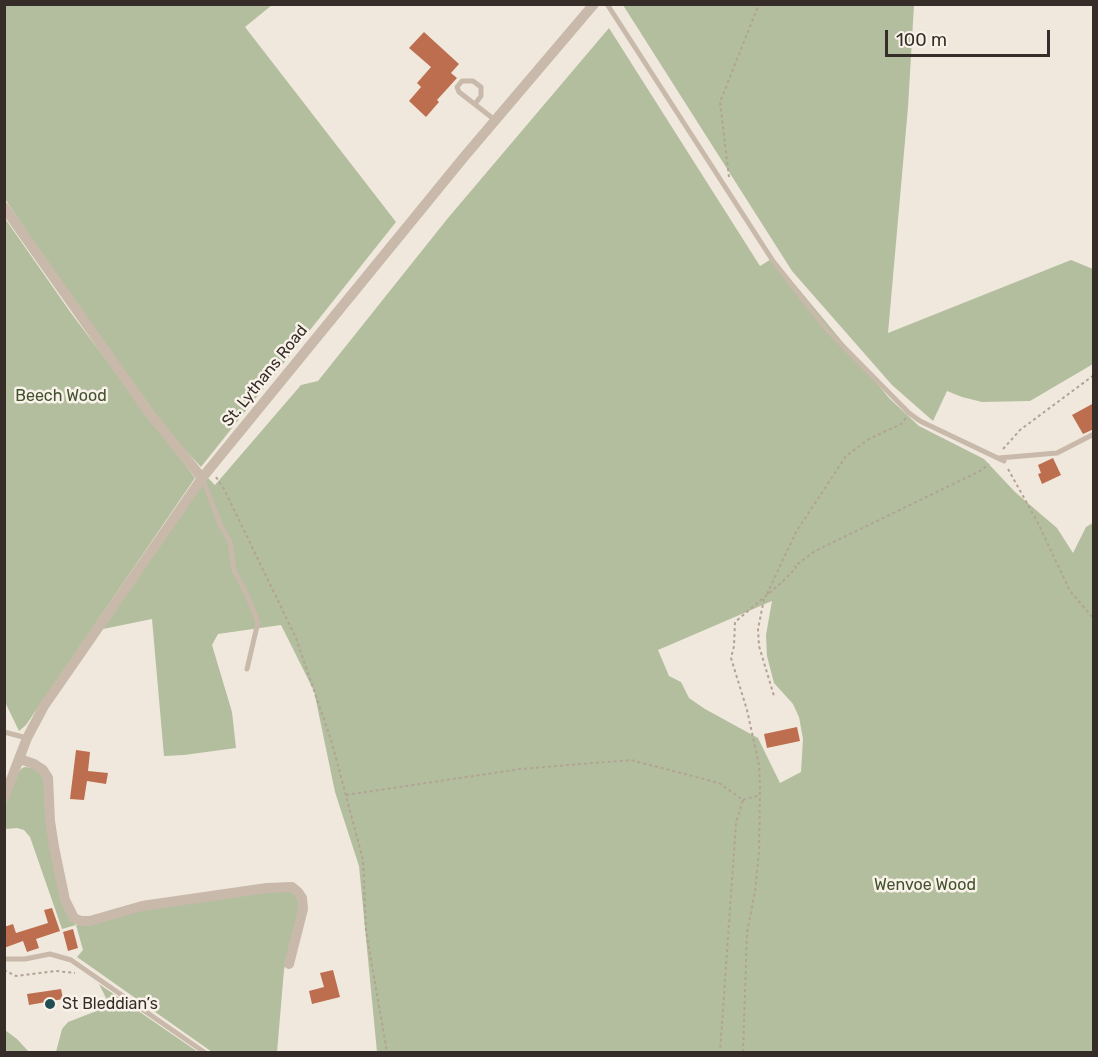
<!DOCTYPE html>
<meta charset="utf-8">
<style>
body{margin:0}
#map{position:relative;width:1098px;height:1057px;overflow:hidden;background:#f0e8dd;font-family:Rubik,sans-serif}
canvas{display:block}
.frame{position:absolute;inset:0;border:6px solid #362d29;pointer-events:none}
.scale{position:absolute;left:885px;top:30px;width:165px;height:27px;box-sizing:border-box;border:3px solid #362d29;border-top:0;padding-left:8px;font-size:18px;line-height:21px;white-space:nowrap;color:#362d29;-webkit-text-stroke:4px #f8f2e9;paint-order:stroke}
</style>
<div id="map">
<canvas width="1098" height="1057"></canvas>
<div class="frame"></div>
<div class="scale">100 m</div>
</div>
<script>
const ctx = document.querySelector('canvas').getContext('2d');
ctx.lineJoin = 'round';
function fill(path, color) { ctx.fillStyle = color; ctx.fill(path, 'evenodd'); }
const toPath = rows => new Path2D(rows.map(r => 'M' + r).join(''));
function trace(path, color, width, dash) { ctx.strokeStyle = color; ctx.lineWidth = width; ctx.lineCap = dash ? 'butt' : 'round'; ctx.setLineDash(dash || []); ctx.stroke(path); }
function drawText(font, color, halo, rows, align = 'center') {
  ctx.font = font + ' Rubik,sans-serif'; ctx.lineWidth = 5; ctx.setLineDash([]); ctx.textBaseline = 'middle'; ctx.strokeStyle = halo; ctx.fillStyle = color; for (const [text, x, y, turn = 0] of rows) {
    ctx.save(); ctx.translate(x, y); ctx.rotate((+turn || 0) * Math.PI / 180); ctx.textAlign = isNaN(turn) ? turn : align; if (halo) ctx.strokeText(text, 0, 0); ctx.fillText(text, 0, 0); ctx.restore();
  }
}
fill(toPath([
 [4,5,272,5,245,27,396,222,201,467,171,435,71,298,5,199],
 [623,5,914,5,908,107,888,333,1071,260,1093,269,1093,364,1030,401,982,402,962,397,947,391,933,421,892,385,792,271],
 [609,28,760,266,773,258,889,398,919,426,984,459,1015,492,1057,528,1073,553,1086,527,1093,523,1093,1052,377,1052,359,866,335,792,314,691,281,625,218,634,212,645,232,712,236,748,184,755,164,756,152,619,103,629,207,477,215,485,301,385,318,381,448,218],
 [772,601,766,635,767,656,774,683,793,704,799,717,803,739,801,772,780,783,758,738,705,709,689,698,681,682,669,676,658,650],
 [4,217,71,313,195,478,26,725,19,731,4,700],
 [25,767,38,769,45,777,69,916,76,925,91,924,130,911,284,888,294,892,300,903,284,970,277,1052,212,1052,77,957,83,950,76,925,62,929,30,837,24,830,17,828,5,829,4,808,18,773,22,768],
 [99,984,198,1052,56,1052,62,1029,68,1022,94,1012,102,1006,106,998],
 [5,1030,17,1039,29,1052,5,1052]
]), '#b2be9e');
fill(toPath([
 [424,32,459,64,451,73,457,78,437,100,439,102,426,117,409,101,421,87,417,83,431,67,409,48],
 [1094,403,1094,429,1083,434,1072,415],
 [1053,458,1061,475,1042,484,1038,474,1041,473,1038,465],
 [797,727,800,741,767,748,764,734],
 [76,750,90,752,88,771,108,773,106,784,87,781,84,800,70,799],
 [52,908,60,931,36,939,39,948,27,952,23,941,4,948,4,927,13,924,16,933,48,923,44,910],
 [73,929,78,948,68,951,63,932],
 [333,970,340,997,312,1004,309,991,324,987,320,973],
 [61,989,63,999,29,1005,27,994]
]), '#bd6e4e');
trace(toPath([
 [729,177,720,102,759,4],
 [1003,449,1020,430,1094,375],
 [1008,469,1038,523,1070,591,1094,619],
 [216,477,224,489,296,638,332,743,363,860,366,931,387,1052],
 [767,594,796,532,846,456,869,439,901,424,906,418],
 [764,599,758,629,759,646,774,696],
 [346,795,520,769,631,760,719,783,743,800,736,823,720,1052],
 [743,800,760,795],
 [4,970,16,976,56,971,75,973],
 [743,1052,747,933,755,891,759,852,760,786,759,765,747,710,731,658,734,646,735,622,781,583,796,568,795,566,815,551,980,471,989,464]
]), '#b3a394', 2, [3, 3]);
trace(toPath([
 [607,4,773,261,828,331,909,413,920,421,1004,461],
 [475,104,481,96,481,87,473,81,462,81,457,87,459,92,495,120],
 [999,458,1057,453,1094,434],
 [203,480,221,526,230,542,234,570,247,595,258,622,247,669],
 [4,732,27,738],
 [4,959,25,959,50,954,71,960,204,1052]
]), '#c8b9aa', 5);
trace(toPath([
 [4,207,150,414,202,478],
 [20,759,34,764,43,770,48,778,50,821,54,847,65,900,74,918,81,921,90,921,142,906,267,888,292,887,298,892,302,898,303,909,289,964],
 [4,798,27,738,44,706,202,478,464,157,594,4]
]), '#c8b9aa', 10);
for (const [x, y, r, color] of [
 [50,1004,6,"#214e54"]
]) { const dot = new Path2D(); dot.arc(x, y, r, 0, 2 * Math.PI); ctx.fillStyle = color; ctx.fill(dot); trace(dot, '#f8f2e9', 2); }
drawText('16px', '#362d29', '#f8f2e9', [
 ["St. Lythans Road",265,376,-51]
]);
drawText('16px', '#43522e', '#f8f2e9', [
 ["Beech Wood",61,396],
 ["Wenvoe Wood",925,885]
]);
drawText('16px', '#362d29', '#f8f2e9', [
 ["St Bleddian’s",62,1004]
], 'left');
</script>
